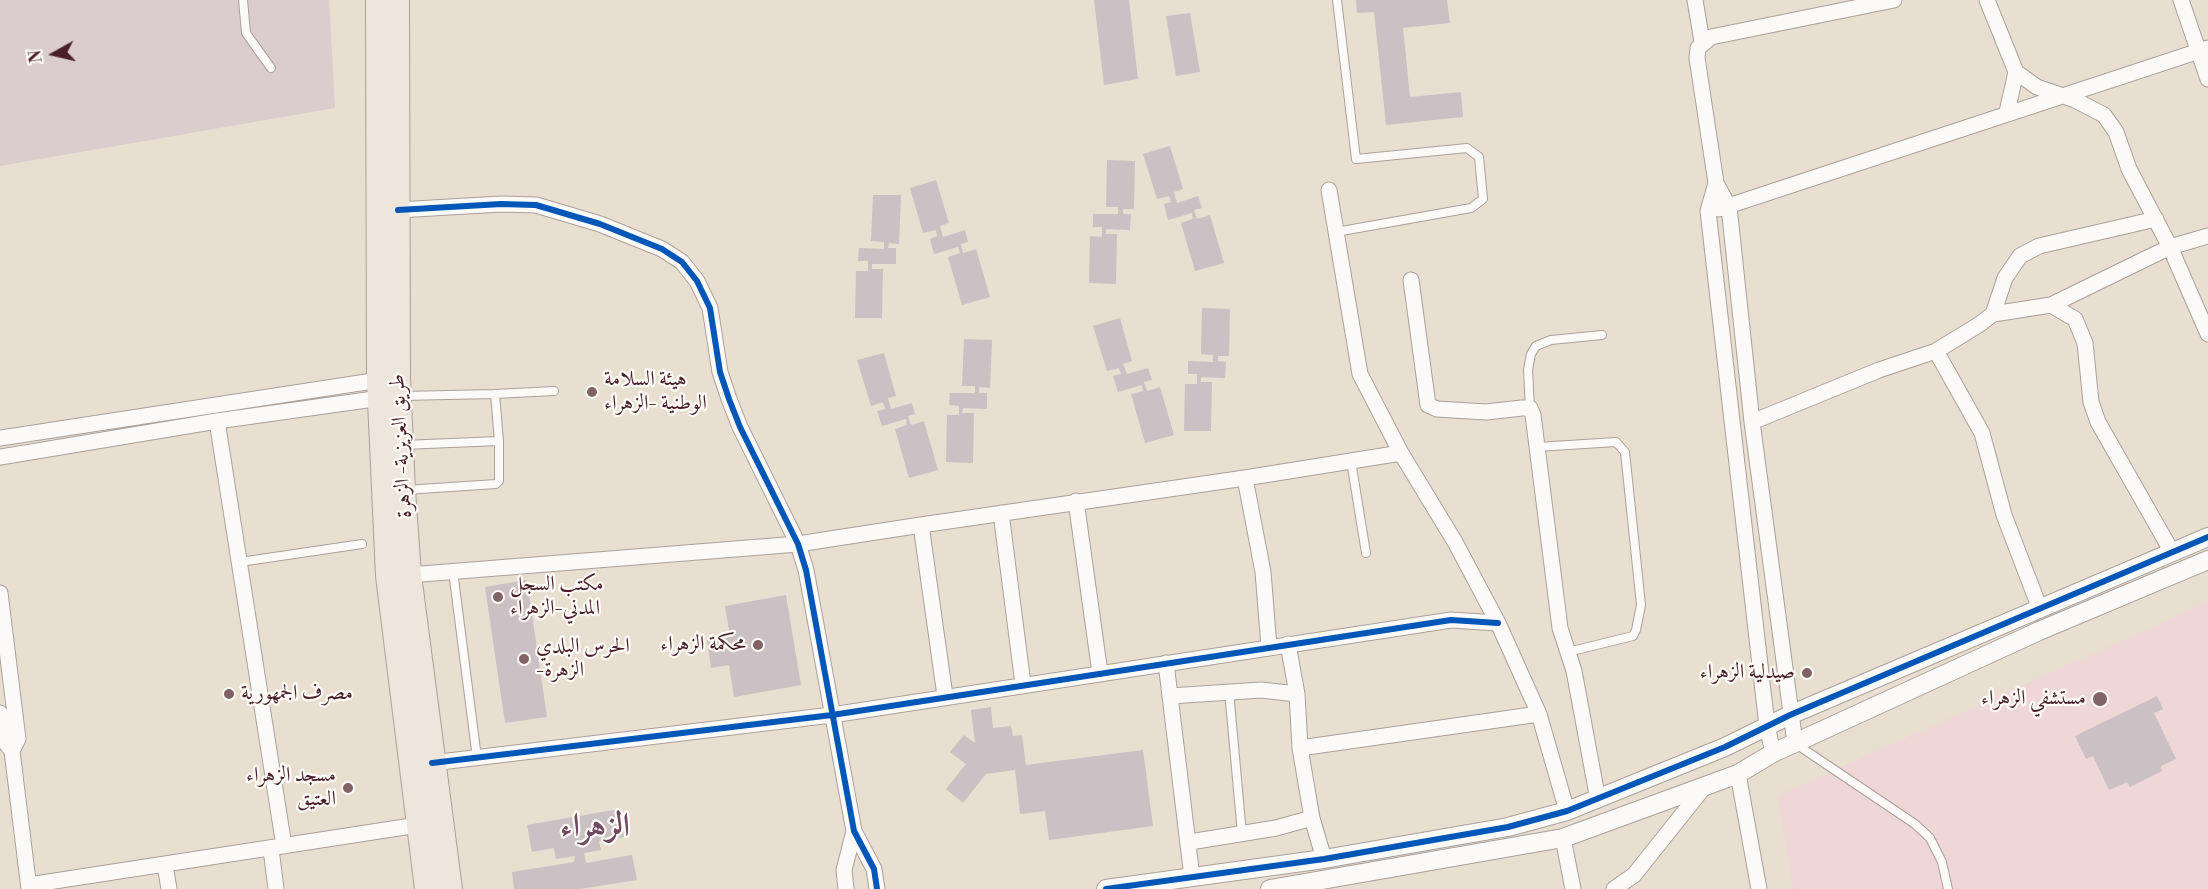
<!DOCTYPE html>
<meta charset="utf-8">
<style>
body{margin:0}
#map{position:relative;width:2208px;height:889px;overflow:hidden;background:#e8dfd0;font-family:"Libre Bodoni",serif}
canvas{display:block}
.north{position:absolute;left:24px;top:24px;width:60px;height:60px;-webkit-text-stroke:4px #fdfcf7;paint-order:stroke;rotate:262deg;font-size:16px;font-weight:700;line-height:24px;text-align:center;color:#4a1f2b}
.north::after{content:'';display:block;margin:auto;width:21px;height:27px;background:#4a1f2b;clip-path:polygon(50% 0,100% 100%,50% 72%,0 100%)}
</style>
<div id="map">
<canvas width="2208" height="889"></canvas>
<div class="north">N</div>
</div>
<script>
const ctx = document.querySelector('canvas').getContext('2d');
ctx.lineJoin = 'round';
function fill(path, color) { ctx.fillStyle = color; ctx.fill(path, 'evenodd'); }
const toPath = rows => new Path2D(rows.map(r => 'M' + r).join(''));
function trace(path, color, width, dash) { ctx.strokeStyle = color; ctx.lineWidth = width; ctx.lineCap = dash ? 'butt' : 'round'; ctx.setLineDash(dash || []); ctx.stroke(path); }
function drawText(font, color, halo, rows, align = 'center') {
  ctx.font = font + ' "Libre Bodoni",Amiri,serif'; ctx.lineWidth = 4.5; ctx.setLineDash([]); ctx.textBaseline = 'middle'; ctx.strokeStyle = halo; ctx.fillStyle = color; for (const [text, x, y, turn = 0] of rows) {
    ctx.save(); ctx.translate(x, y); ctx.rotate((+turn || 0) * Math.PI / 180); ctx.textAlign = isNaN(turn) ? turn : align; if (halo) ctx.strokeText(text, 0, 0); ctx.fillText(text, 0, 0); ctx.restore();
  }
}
fill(toPath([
 [2208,602,2208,889,1793,889,1777,796]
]), '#efd6d7');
fill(toPath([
 [0,0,329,0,335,108,0,166]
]), '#dbccce');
fill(toPath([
 [1094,0,1129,0,1138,79,1104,85],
 [1356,0,1447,0,1450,23,1403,28,1410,97,1461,92,1463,117,1386,125,1374,12,1357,13],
 [1190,13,1200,72,1176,76,1166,16],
 [1170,146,1183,189,1174,192,1177,203,1198,196,1202,208,1194,210,1197,219,1210,215,1224,263,1195,271,1181,223,1193,219,1192,213,1168,220,1164,204,1171,202,1169,196,1157,199,1143,154],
 [1107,160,1135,161,1134,209,1123,209,1123,214,1131,214,1130,230,1106,229,1106,234,1117,234,1116,284,1089,283,1090,236,1102,237,1102,227,1093,227,1093,214,1118,214,1118,207,1106,207],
 [936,180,949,223,940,226,943,237,965,230,968,242,961,244,963,253,976,249,990,297,962,305,948,257,960,253,958,247,934,254,930,239,937,236,936,230,923,233,910,188],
 [873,195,901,195,899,244,889,243,888,248,896,248,896,264,872,264,872,269,883,269,882,318,855,318,856,271,868,271,868,261,858,261,859,248,884,249,884,242,871,241],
 [1202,308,1230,309,1229,356,1218,356,1218,361,1226,362,1225,378,1201,377,1201,382,1212,382,1211,431,1184,431,1185,384,1197,384,1197,374,1188,374,1188,361,1213,362,1213,355,1201,354],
 [1120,318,1132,361,1123,364,1127,374,1148,368,1152,380,1144,382,1147,391,1160,387,1174,435,1145,443,1131,394,1143,391,1142,385,1118,392,1113,376,1121,374,1119,368,1107,371,1093,326],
 [964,339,992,340,990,388,979,387,979,393,987,393,987,409,963,408,962,413,974,413,973,463,946,462,947,415,959,415,959,406,949,405,950,393,975,393,975,386,962,386],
 [884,353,896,396,888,398,891,409,912,403,915,414,908,416,911,425,924,421,938,470,909,478,895,429,907,425,906,419,882,426,877,411,885,409,883,402,871,406,857,360],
 [527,580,547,717,505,723,485,587],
 [786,595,801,685,734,697,729,665,711,668,707,640,730,636,725,606],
 [2157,696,2163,709,2154,713,2176,759,2161,766,2162,771,2130,787,2127,782,2109,790,2093,756,2086,759,2075,736],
 [991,707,993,728,1011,726,1013,736,1022,735,1026,765,1143,750,1153,826,1049,840,1045,811,1020,814,1015,770,986,774,963,803,946,789,966,764,950,752,964,735,975,743,971,710],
 [619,809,624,837,599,841,601,850,584,853,586,863,632,855,637,880,580,889,514,889,512,872,574,862,575,856,556,859,554,848,532,852,527,825]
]), '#cbc0c3');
const service = toPath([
 [243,0,246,33,271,68],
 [1336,232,1471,208,1483,199,1479,157,1467,148,1356,159,1337,0],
 [495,394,554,391],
 [401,396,495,394,499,441,403,445],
 [1530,408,1528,370,1531,354,1536,346,1551,340,1602,335],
 [1537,447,1616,442,1625,452,1641,605,1636,630,1633,636,1568,652],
 [1351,461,1366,553],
 [405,490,496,484,499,481,499,441],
 [240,562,362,544],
 [453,571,477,758],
 [1229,691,1242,834],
 [1796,744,1915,824,1930,838,1942,862,1948,889]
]);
const minor = toPath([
 [1695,0,1702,42],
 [1987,0,2016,72,2037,87,2075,100,2104,115,2116,132,2129,169,2170,247,2208,334],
 [2181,0,2208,79],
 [2007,112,2016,72],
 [1716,183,1708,211,1767,726,1773,753],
 [1329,190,1360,374,1401,453,1455,542,1498,623,1539,714,1567,811],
 [1719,209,2208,48],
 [398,210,501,204,536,205,600,224,662,249,682,262,697,281,710,308,720,372,729,399,740,427,798,544,806,570,854,831,874,869,877,889],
 [1411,280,1428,405,1437,409,1486,412,1522,408,1530,408,1533,415,1560,628,1574,671,1598,800],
 [2051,305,2075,319,2085,343,2091,402,2098,422,2172,552],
 [1993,314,2051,305,2170,247,2208,236],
 [1936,351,1982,433,2004,515,2040,609],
 [217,421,284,846],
 [1752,422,1879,370,1936,351,1980,324,1993,314,2005,278,2020,256,2039,246,2156,219],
 [0,438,386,379],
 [0,457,217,421,388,397],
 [1076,501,1100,673],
 [1001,513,1023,684],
 [921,525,1245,478],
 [409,575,798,544,921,525,945,696],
 [0,593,18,739,12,751],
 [1288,644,1297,694],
 [1269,647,1263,572,1245,478,1401,453],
 [1166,663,1192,877],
 [1170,696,1261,690,1297,694,1300,748,1312,818,1276,828,1190,842],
 [0,713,4,741,12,751,29,889],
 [1795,743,1752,422,1729,207,1716,183,1697,58,1698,48,1711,37,1894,0],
 [1300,748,1539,714],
 [432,763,832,715,1451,620,1498,623],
 [1738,774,1759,889],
 [1312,818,1324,859],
 [1563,838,1573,889],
 [271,849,276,889],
 [165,865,169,889],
 [29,885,418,825],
 [846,889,844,870,854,831],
 [1614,889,1634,875,1705,786]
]);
const tertiary = toPath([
 [1106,889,1324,859,1508,827,1567,811,1725,747,1790,715,2208,537],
 [1270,889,1563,838,1738,774,1773,753,2039,631,2208,560]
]);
const primary = toPath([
 [378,0,379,379,388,576,427,889],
 [397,0,398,378,403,490,409,575,450,889]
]);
trace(service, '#aba09a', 10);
trace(minor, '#aba09a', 17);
trace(tertiary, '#aba09a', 20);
trace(primary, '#aba09a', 26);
trace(service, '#fcfaf8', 8);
trace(minor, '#fcfaf8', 15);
trace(tertiary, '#fcfaf8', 18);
trace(primary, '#eee5dd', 24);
trace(toPath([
 [398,210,501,204,536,205,600,224,662,249,682,262,697,281,710,308,720,372,729,399,740,427,798,544,806,570,854,831,874,869,877,889],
 [432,763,832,715,1451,620,1498,623],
 [1106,889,1324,859,1508,827,1567,811,1725,747,1790,715,2208,537]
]), '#0057b8', 6);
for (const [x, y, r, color] of [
 [592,392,6,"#816265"],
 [498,597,6,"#816265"],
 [758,645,6,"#816265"],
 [524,659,6,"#816265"],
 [1807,673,6,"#816265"],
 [229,694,6,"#816265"],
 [2100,699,8,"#816265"],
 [348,788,6,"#816265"]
]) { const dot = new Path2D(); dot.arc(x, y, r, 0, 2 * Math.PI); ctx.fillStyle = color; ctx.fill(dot); trace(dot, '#fdfcf7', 2); }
drawText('21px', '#4a1f2b', '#fdfcf7', [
 ["هيئة السلامة",604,380],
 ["الوطنية -الزهراء",604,404],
 ["مكتب السجل",510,585],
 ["المدني-الزهراء",510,609],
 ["محكمة الزهراء",746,645,"right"],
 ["الحرس البلدي",536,647],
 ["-الزهرة",536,671],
 ["صيدلية الزهراء",1795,673,"right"],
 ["مصرف الجمهورية",241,694],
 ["مستشفي الزهراء",2086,699,"right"],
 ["مسجد الزهراء",336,776,"right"],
 ["العتيق",336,800,"right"]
], 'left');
drawText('21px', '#4a1f2b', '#fdfcf7', [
 ["طريق العزيزية- الزهرة",402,446,-93]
]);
drawText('bold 33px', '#724962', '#fdfcf7', [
 ["الزهراء",595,828]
]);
</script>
